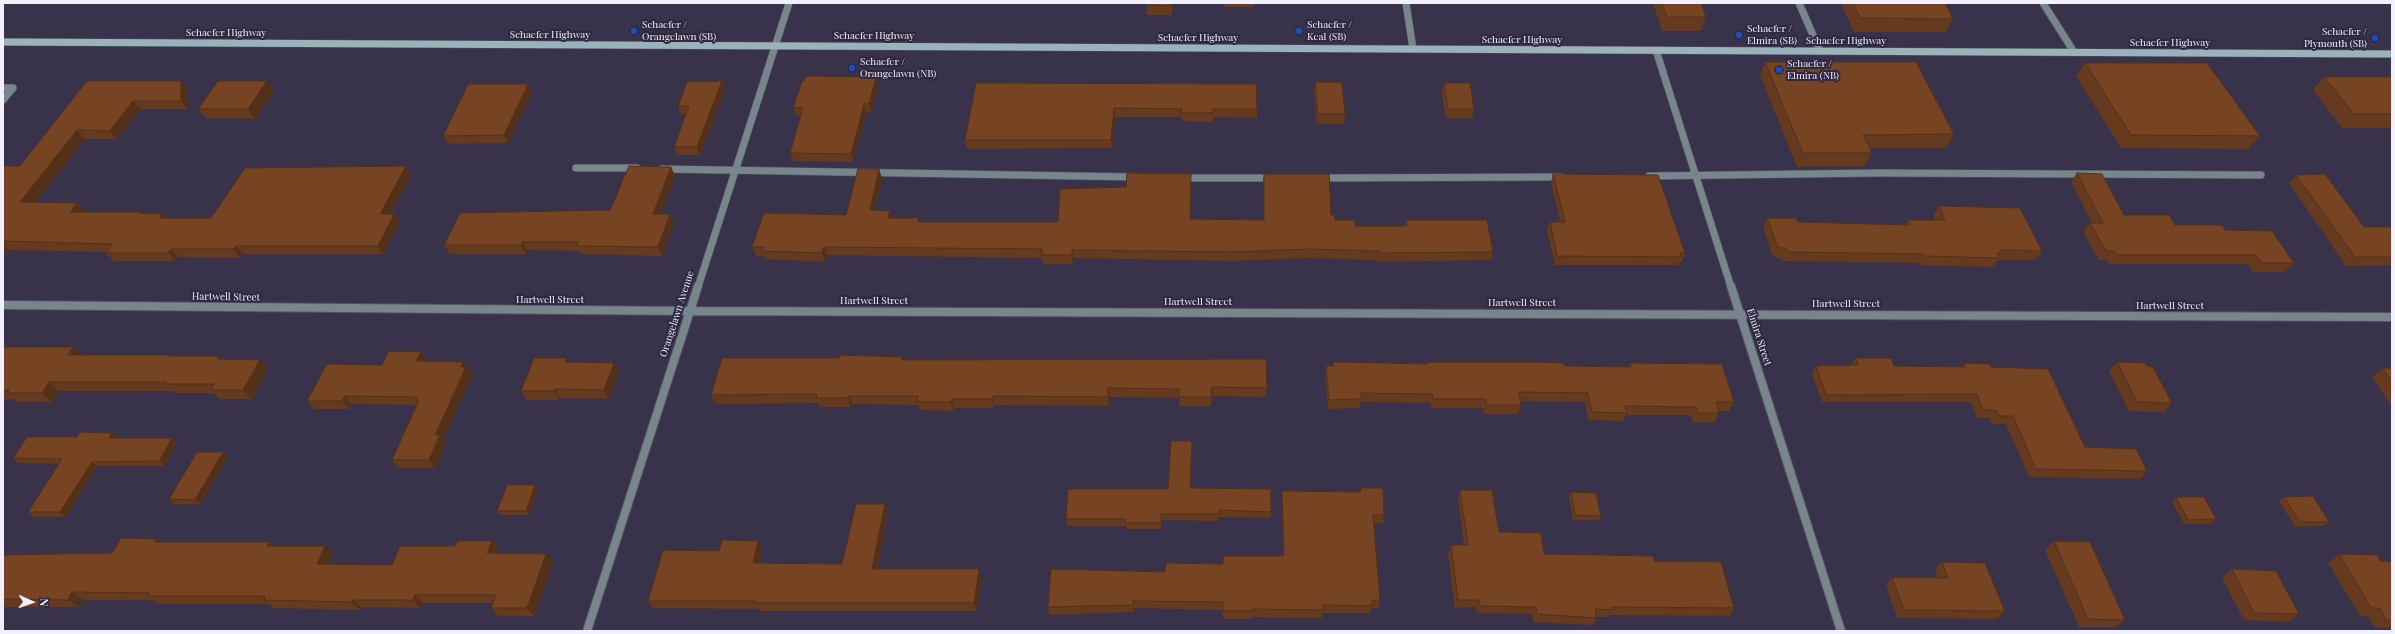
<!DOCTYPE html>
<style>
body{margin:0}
#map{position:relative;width:2395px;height:634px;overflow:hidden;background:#38334b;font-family:"Playfair Display",serif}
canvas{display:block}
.frame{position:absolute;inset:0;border:4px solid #f2efff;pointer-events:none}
.north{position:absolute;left:12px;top:582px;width:40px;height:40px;-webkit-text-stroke:3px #2e2940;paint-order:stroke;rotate:92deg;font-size:11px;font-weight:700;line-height:16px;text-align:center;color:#f2efff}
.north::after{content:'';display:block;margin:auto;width:14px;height:18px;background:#f2efff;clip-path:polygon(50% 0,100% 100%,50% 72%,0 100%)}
</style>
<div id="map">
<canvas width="2395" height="634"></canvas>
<div class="frame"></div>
<div class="north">N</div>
</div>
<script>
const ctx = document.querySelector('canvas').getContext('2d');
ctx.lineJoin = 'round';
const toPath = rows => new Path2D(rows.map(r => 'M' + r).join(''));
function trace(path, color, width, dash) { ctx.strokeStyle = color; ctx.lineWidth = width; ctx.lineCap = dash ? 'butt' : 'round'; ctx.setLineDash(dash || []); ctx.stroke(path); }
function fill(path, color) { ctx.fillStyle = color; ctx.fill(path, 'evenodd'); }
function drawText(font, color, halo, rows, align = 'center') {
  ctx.font = font + ' "Playfair Display",serif'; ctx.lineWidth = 4; ctx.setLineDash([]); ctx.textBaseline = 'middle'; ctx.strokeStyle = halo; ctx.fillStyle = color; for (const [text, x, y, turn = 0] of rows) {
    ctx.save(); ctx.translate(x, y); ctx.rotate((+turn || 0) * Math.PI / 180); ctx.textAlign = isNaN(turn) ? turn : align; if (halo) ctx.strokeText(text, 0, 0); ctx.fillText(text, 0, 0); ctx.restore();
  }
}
const lane = toPath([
 [3,88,13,88,3,100],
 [576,168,637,168],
 [661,169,1137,177],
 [1649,176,1879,173,2261,175],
 [1181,178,1273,178],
 [1319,178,1561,177]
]);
const streetFar1 = toPath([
 [1406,3,1413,49],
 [1799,3,1820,51],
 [2043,3,2074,52],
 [1656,50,1731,287],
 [698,287,789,3]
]);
const street = toPath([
 [1731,286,1841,631],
 [3,305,688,311,2392,317],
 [587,631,698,286]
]);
const secondary = toPath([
 [3,42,2392,54]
]);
trace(lane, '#565168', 8);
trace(streetFar1, '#565168', 8);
trace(street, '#565168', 10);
trace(secondary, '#565168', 8);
trace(lane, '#77868a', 7);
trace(streetFar1, '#77868a', 7);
trace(street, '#77868a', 8);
trace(secondary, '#9ab3b8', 7);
fill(toPath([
 [1147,3,1173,3,1172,15,1147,15],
 [1223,3,1254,3,1254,7,1223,7],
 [1653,3,1701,3,1706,17,1701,31,1662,31],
 [1841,3,1945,3,1953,19,1946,32,1854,32],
 [1765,62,1954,134,1946,148,1869,148,1872,153,1864,166,1797,167,1760,75],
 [2085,63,2260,136,2248,149,2121,148,2076,76],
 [2324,77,2392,77,2392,128,2342,128,2313,90],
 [87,81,181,81,187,90,187,109,140,109,117,139,85,139,35,202,77,203,85,211,84,212,141,212,142,213,166,218,211,218,406,166,411,174,390,214,394,214,400,222,383,254,243,254,240,258,178,257,175,261,114,261,106,253,106,252,9,250,8,252,3,252,3,166,20,166],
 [722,81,725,89,700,155,677,155,674,147,686,114,681,114,678,106],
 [1315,82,1345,114,1344,124,1317,124,1314,91],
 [976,83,1257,109,1257,118,1213,117,1213,122,1182,121,1181,117,1115,117,1112,148,967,149,965,140],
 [1444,83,1474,109,1472,118,1446,118,1442,93],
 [878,85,871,112,866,112,853,162,793,161,790,153,801,116,796,116,793,108],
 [274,90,255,119,205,118,198,109],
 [532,92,508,143,448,144,443,136],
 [671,167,675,176,660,214,674,223,662,256,581,254,579,251,527,250,526,254,450,254,444,245,610,210],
 [2077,173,2124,215,2175,225,2225,230,2294,263,2285,272,2253,272,2248,264,2109,264,2107,260,2099,260,2083,232,2090,223,2092,223,2071,182],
 [1264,174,1331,215,1335,220,1355,226,1405,226,1406,220,1493,252,1491,260,1377,262,1377,260,1307,258,1231,261,1073,258,1073,264,1043,264,1042,258,827,255,825,262,766,259,764,256,756,256,752,247,846,215,882,178,874,210,890,211,892,218,918,218,919,222,1058,222,1126,187,1191,183,1190,219,1264,220,1263,183],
 [1553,174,1685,253,1682,262,1679,262,1678,265,1555,265,1547,230,1550,222,1560,222,1551,182],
 [2296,175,2364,227,2392,227,2392,265,2346,266,2289,183],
 [1939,206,2042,251,2035,260,1998,260,1993,267,1919,265,1918,263,1782,261,1781,258,1773,257,1763,227,1767,218,1798,222,1905,225,1908,220,1935,220,1933,216],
 [73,347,82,355,169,355,171,356,221,359,260,360,268,368,252,399,219,399,214,393,174,393,173,391,59,391,52,402,17,402,15,399,3,400,3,348],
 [567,358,569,362,619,372,609,399,560,398,559,400,527,400,521,391],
 [1856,358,1894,366,1961,367,1964,363,1991,367,2085,447,2147,471,2140,479,2029,477,2006,424,1992,424,1990,418,1977,418,1971,402,1822,402,1812,374,1816,366,1851,365],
 [427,360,426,361,463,362,469,370,469,371,472,375,443,440,446,443,435,468,399,468,392,460,417,405,351,404,349,409,314,409,307,401,382,365],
 [903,360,1267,388,1266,397,1212,396,1211,406,1179,406,1179,398,1109,397,1109,406,994,405,994,408,954,408,954,411,920,410,918,405,852,404,851,407,819,407,818,403,716,404,711,395],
 [1333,362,1427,364,1428,362,1628,367,1630,363,1734,402,1729,411,1719,411,1719,413,1715,422,1693,422,1691,415,1626,415,1623,421,1588,420,1585,402,1520,401,1521,405,1518,414,1484,414,1483,408,1431,408,1430,403,1361,402,1360,408,1328,409,1325,375,1326,366,1333,366],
 [2117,362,2147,366,2172,403,2164,412,2129,411,2109,371],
 [2383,368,2392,368,2392,406,2372,377],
 [77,437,117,437,117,438,177,442,164,466,97,466,66,517,33,517,28,512,59,464,18,463,13,458],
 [1192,448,1190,488,1271,512,1271,518,1219,517,1218,521,1162,520,1161,529,1126,529,1126,526,1067,526,1066,519,1168,489],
 [223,452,228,456,200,504,174,504,169,499],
 [1361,488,1384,515,1383,523,1374,523,1380,600,1378,608,1371,608,1370,613,1323,613,1322,618,1252,617,1252,619,1223,619,1222,610,1133,608,1133,612,1049,615,1048,607,1165,572,1222,564,1283,556,1282,499,1282,491,1360,492],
 [538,489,529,515,501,515,497,511],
 [1460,490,1499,532,1544,554,1654,561,1734,608,1729,616,1610,615,1609,617,1596,617,1597,618,1593,625,1533,622,1532,614,1477,613,1476,607,1455,608,1448,553,1451,545,1464,545,1458,498],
 [1571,492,1601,516,1599,520,1573,520,1569,497],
 [2176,497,2216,519,2211,524,2184,524,2172,502],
 [2284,497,2329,522,2324,526,2295,527,2279,501],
 [888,512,877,569,981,577,977,611,760,611,759,609,653,608,648,601,719,551,758,541,762,549,759,564,842,564],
 [156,539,160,542,273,546,334,554,329,564,392,565,455,546,492,541,499,550,497,553,553,562,534,616,498,616,491,608,493,603,422,603,420,608,361,607,360,610,273,608,269,604,158,604,154,600,83,600,79,607,3,607,3,555,112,553],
 [2054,541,2125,620,2116,627,2079,627,2045,550],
 [2339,554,2381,561,2392,562,2392,628,2375,627,2368,616,2360,616,2328,563],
 [1942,562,2005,611,1997,619,1897,618,1886,585,1892,577,1938,577,1935,570],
 [2232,569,2299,614,2288,622,2244,620,2222,578]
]), '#653a1e');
fill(toPath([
 [1172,3,1173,3,1172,15],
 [876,77,878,85,871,112,869,104],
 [181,81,187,90,187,109,181,101],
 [267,81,274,90,255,119,248,109],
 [722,81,725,89,700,155,697,147],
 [528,84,532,92,508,143,504,135],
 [133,101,140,109,117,139,110,131],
 [864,104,866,112,853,162,851,154],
 [1114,108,1115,117,1112,148,1111,140],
 [77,130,85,139,29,210,20,202],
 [406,166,411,174,385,222,380,214],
 [671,167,675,176,657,223,653,214],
 [879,169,882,178,872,219,870,210],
 [77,203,85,211,78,220,70,212],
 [890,211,892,219,888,218],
 [162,214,170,222,160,218],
 [394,214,400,222,383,254,378,246],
 [670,214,674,223,662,256,658,247],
 [522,242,527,250,526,254,521,245],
 [3,243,9,250,8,252,3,248],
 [236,246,243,254,240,258,233,249],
 [824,247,827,255,825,262,822,253],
 [171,249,178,257,175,261,168,253],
 [1072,250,1073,258,1073,264,1072,255],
 [73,347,83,356,68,355],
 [421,352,427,360,423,369,416,361],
 [567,358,572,367,565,362],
 [260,360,268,368,252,399,243,390],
 [463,362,469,370,469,371,472,375,443,440,446,443,435,468,429,460,435,435],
 [614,363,619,372,609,399,604,390],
 [49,382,59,391,52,402,42,393],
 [1108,388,1109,397,1109,406,1108,397],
 [555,389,560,398,559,400,554,391],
 [345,396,351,404,349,409,342,401],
 [849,396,852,404,851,407,848,398],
 [993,396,994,405,994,408,992,399],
 [952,399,954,408,954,411,951,402],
 [112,433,117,437,114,442,109,438],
 [172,438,177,442,164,466,159,461],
 [223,452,228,456,200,504,195,500],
 [92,462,97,466,66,517,60,512],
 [535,485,538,489,529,515,526,511],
 [885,504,888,512,875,577,872,569],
 [156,539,166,547,154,542],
 [492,541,499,550,494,561,487,553],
 [758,541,762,549,757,571,753,563],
 [269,542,278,551,267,546],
 [325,546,334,554,325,572,317,564],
 [546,554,553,562,534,616,527,608],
 [979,569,981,577,977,611,974,603],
 [72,592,83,600,79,607,68,600],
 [415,595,422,603,420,608,413,600],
 [353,600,361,607,360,610,351,602]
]), '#533018');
const building = toPath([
 [1147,3,1172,3,1172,6,1146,5,1147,3],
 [1662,3,1701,3,1706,17,1667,17,1662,3],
 [1853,3,1945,3,1953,19,1860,18,1853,3],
 [1765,62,1916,62,1954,134,1863,135,1872,153,1803,153,1765,62],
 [2085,63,2207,63,2260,136,2131,135,2085,63],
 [806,76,876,77,869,104,864,104,851,154,790,153,803,108,793,108,802,81,804,81,806,76],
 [2324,77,2392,77,2392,114,2354,114,2324,77],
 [87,81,181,81,181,101,133,101,110,131,77,130,20,202,77,203,70,212,141,212,140,213,162,214,160,218,211,218,245,168,406,166,380,214,394,214,378,246,236,246,233,249,171,249,168,253,106,253,112,244,3,241,3,166,20,166,87,81],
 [218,81,267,81,248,109,198,109,218,81],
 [722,81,697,147,674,147,689,106,678,106,687,82,722,81],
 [1315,82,1342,82,1345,114,1318,114,1315,82],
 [976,83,1256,84,1257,109,1213,109,1213,113,1181,113,1182,109,1114,108,1111,140,965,140,976,83],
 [1444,83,1470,83,1474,109,1448,109,1444,83],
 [468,84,528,84,504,135,443,136,468,84],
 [629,166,671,167,653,214,670,214,658,247,577,246,578,242,522,242,521,245,444,245,460,213,610,210,629,166],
 [858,169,879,169,870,210,890,211,888,218,918,218,918,222,1058,222,1060,189,1126,187,1127,173,1191,174,1190,219,1264,220,1264,174,1329,174,1331,215,1335,215,1335,220,1355,220,1355,226,1407,226,1406,220,1487,220,1493,252,1379,253,1379,251,1308,249,1231,252,1072,250,1072,255,1042,255,1042,249,824,247,822,253,762,251,764,247,752,247,764,213,846,215,858,169],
 [2077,173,2102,174,2124,215,2169,215,2175,225,2222,225,2225,230,2272,231,2294,263,2261,263,2256,255,2116,255,2114,251,2106,251,2090,223,2103,223,2077,173],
 [1553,174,1658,175,1685,253,1680,253,1681,257,1557,256,1550,222,1565,222,1553,174],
 [2325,174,2364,227,2392,227,2392,257,2355,257,2296,175,2325,174],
 [1939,206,2020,208,2042,251,2000,250,2001,253,1997,253,1999,258,1925,256,1924,254,1787,252,1786,248,1778,248,1767,218,1796,218,1798,222,1910,225,1908,220,1945,220,1939,206],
 [4,347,73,347,68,355,169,355,168,356,219,356,217,359,260,360,243,390,211,390,214,384,165,384,166,382,49,382,42,393,7,393,9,390,3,390,3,348,4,347],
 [389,351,421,352,416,361,463,362,461,367,466,367,435,435,440,435,429,460,392,460,419,400,416,400,417,397,345,396,342,401,307,401,327,364,382,365,389,351],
 [839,355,902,357,902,360,1266,359,1267,388,1211,387,1212,397,1179,397,1179,389,1108,388,1108,397,993,396,992,399,952,399,951,402,917,402,918,396,849,396,848,398,816,398,817,394,711,395,722,358,839,358,839,355],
 [534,358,567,358,565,362,614,363,604,390,555,389,554,391,521,391,534,358],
 [1856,358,1891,358,1894,366,1965,367,1964,363,1990,364,1991,367,2048,369,2085,447,2136,449,2147,471,2036,469,2013,416,1999,416,1996,410,1983,410,1977,394,1826,395,1816,366,1858,365,1856,358],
 [1333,362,1428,364,1428,362,1529,362,1564,363,1565,366,1631,367,1630,363,1722,364,1734,402,1716,402,1719,413,1698,413,1696,407,1625,406,1627,413,1592,412,1588,393,1519,392,1521,405,1486,405,1486,399,1433,399,1432,394,1361,393,1361,399,1329,400,1326,366,1334,366,1333,362],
 [2117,362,2145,363,2147,366,2153,367,2172,403,2137,402,2117,362],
 [2383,368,2392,368,2392,382,2383,368],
 [80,432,112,433,109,438,172,438,159,461,92,462,60,512,28,512,62,459,13,458,27,437,77,437,80,432],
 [1171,441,1192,441,1190,488,1271,489,1271,512,1219,510,1219,514,1161,514,1161,523,1125,523,1126,519,1066,519,1068,489,1168,489,1171,441],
 [197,452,223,452,195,500,169,499,197,452],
 [507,485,535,485,526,511,497,511,507,485],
 [1361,488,1383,488,1384,515,1373,515,1380,600,1372,600,1372,606,1323,605,1323,610,1252,609,1252,611,1223,611,1223,602,1133,601,1133,605,1048,607,1051,569,1165,572,1166,563,1223,564,1223,556,1284,556,1282,491,1361,492,1361,488],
 [1460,490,1492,490,1499,532,1541,533,1544,554,1653,556,1654,561,1721,562,1734,608,1612,607,1613,610,1595,609,1597,618,1537,614,1536,607,1480,606,1479,600,1458,600,1451,545,1468,545,1460,490],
 [1571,492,1596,493,1601,516,1575,515,1571,492],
 [2313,496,2329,522,2300,522,2284,497,2313,496],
 [2176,497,2204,497,2216,519,2188,520,2176,497],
 [856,504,885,504,872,569,979,569,974,603,756,603,756,601,648,601,663,550,719,551,722,540,758,541,753,563,842,564,856,504],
 [121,538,156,539,154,542,269,542,267,546,325,546,317,564,392,565,400,546,455,546,457,541,492,541,487,553,546,554,527,608,491,608,496,595,415,595,413,600,353,600,351,602,264,600,265,596,148,596,150,593,72,592,68,600,3,599,3,555,112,553,121,538],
 [2054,541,2090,542,2125,620,2088,619,2054,541],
 [2339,554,2377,555,2381,561,2392,562,2392,620,2386,620,2380,608,2371,608,2339,554],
 [1942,562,1985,563,2005,611,1904,610,1892,577,1948,578,1942,562],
 [2232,569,2276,571,2299,614,2254,613,2232,569]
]);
fill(building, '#764423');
trace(building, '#533018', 1);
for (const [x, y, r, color] of [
 [634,31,4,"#1a4fb4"],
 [1299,31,4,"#1a4fb4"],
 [1739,35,4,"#1a4fb4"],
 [2375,38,4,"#1a4fb4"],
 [852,68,4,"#1a4fb4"],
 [1779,70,4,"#1a4fb4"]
]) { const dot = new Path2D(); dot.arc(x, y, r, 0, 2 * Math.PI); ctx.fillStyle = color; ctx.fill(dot); trace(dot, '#2e2940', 1.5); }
drawText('10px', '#f2efff', '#2e2940', [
 ["Schaefer /",642,25],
 ["Orangelawn (SB)",642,37],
 ["Schaefer /",1307,25],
 ["Keal (SB)",1307,37],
 ["Schaefer /",1747,29],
 ["Elmira (SB)",1747,41],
 ["Schaefer /",2367,32,"right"],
 ["Plymouth (SB)",2367,44,"right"],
 ["Schaefer /",860,62],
 ["Orangelawn (NB)",860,74],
 ["Schaefer /",1787,64],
 ["Elmira (NB)",1787,76]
], 'left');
drawText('10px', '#f2efff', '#2e2940', [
 ["Schaefer Highway",226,33],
 ["Schaefer Highway",550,35],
 ["Schaefer Highway",874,36],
 ["Schaefer Highway",1198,38],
 ["Schaefer Highway",1522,40],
 ["Schaefer Highway",1846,41],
 ["Schaefer Highway",2170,43],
 ["Hartwell Street",226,297,1],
 ["Hartwell Street",550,300],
 ["Hartwell Street",874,301],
 ["Hartwell Street",1198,302],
 ["Hartwell Street",1522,303],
 ["Hartwell Street",1846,304],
 ["Hartwell Street",2170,306],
 ["Orangelawn Avenue",677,314,-72],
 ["Elmira Street",1759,337,72]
]);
</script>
